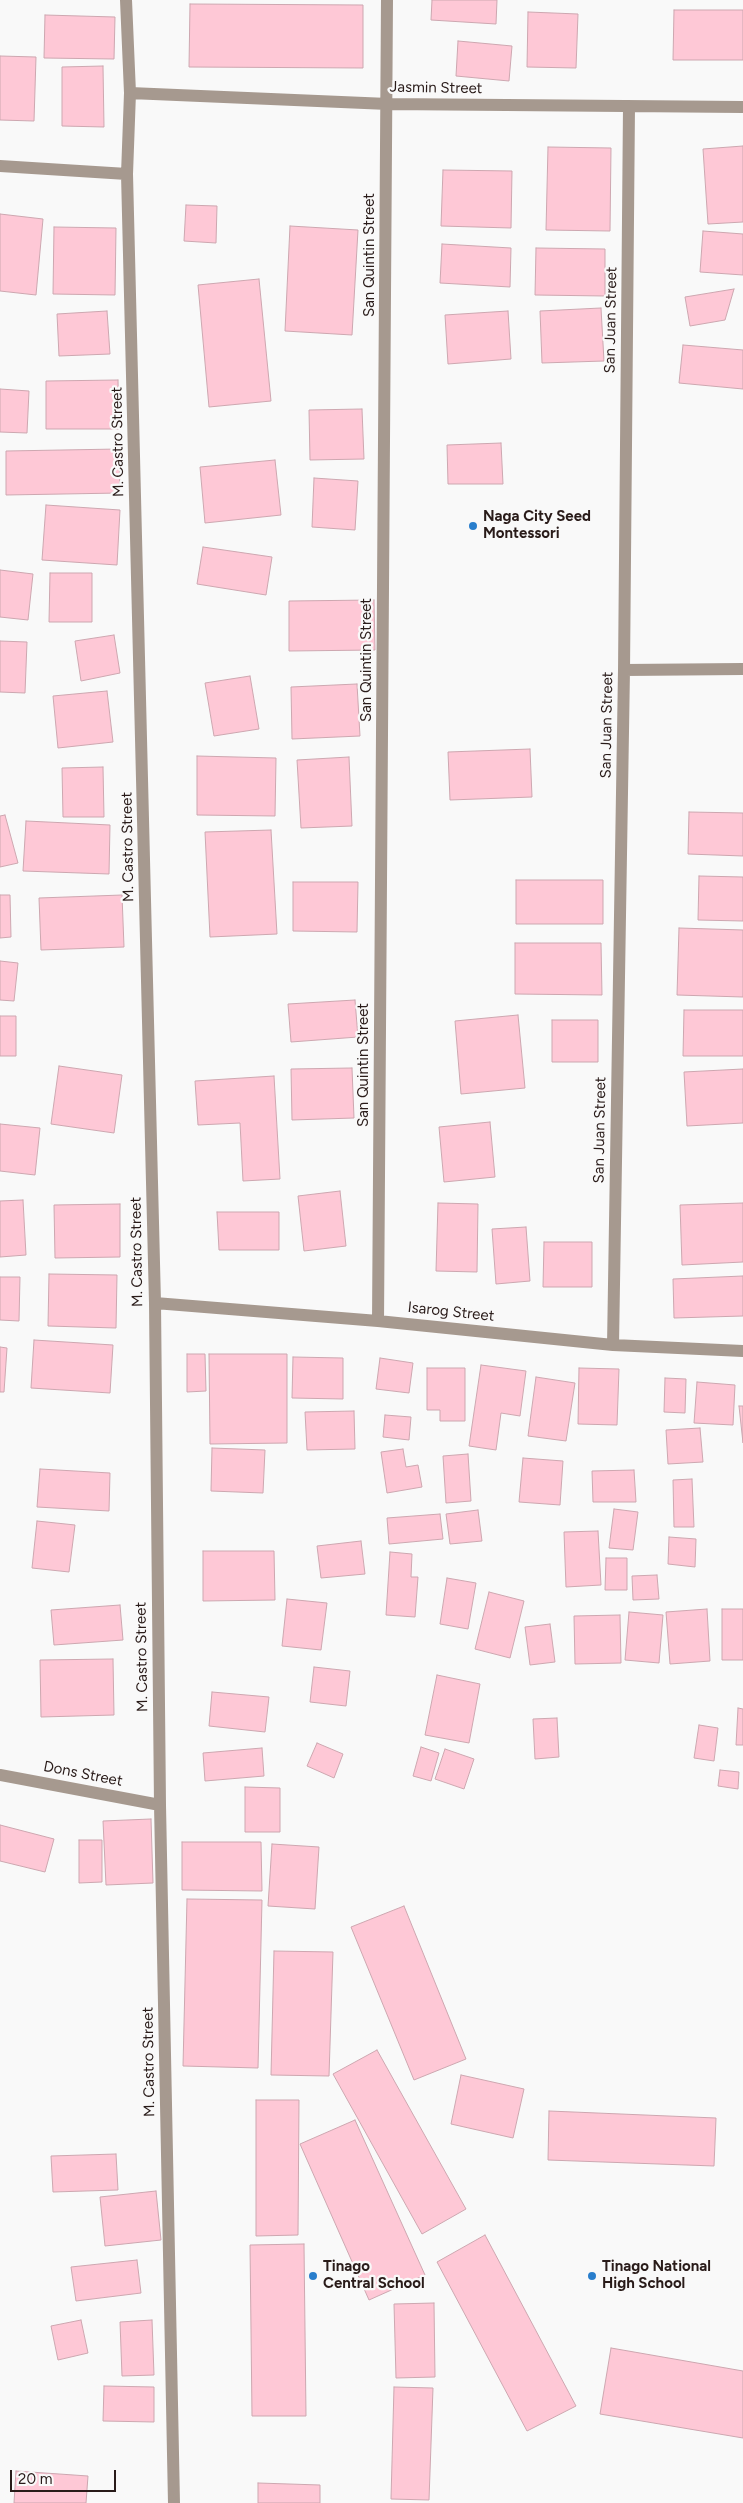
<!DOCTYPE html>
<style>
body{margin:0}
#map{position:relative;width:743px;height:2503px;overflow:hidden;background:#f9f9f9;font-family:Figtree,sans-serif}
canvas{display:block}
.scale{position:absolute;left:10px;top:2470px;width:106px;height:22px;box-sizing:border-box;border:2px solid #291b19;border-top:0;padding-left:6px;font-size:15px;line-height:18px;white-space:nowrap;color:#291b19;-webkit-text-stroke:4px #f9f9f9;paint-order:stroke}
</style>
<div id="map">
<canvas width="743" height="2503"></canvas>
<div class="scale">20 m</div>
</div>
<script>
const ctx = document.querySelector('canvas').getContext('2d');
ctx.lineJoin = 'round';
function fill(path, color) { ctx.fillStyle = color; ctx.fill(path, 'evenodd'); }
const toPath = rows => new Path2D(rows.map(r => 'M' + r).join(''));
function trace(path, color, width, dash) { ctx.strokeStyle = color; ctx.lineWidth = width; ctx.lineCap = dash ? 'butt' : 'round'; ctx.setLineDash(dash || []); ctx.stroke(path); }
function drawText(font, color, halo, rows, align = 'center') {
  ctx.font = font + ' Figtree,sans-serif'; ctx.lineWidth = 4.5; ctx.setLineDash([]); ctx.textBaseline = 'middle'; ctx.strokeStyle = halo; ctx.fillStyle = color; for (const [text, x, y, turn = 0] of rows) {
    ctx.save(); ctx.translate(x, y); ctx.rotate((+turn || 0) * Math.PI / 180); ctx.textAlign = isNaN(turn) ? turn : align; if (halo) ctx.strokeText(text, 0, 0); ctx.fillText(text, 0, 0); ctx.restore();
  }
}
const building = toPath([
 [432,0,497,0,496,24,431,20,432,0],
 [190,4,363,5,363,68,189,67,190,4],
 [674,10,743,10,743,60,673,60,674,10],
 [528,12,578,14,576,68,527,67,528,12],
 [45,15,115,17,114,59,44,58,45,15],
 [458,41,512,46,509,81,456,76,458,41],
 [0,56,36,57,34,121,0,120,0,56],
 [103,66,104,127,62,126,62,67,103,66],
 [743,146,743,222,708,224,703,149,743,146],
 [548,147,611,148,610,231,546,230,548,147],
 [443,170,512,171,511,228,441,226,443,170],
 [186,205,217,206,216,243,184,241,186,205],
 [0,214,43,219,36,295,0,291,0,214],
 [290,226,358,230,352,335,285,331,290,226],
 [54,227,116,228,115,295,53,294,54,227],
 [703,231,743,234,743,275,700,272,703,231],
 [442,244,511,248,510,287,440,283,442,244],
 [536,248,605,249,605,296,535,295,536,248],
 [259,279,271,401,209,407,198,285,259,279],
 [734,289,725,320,690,326,685,297,734,289],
 [601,308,604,361,542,363,540,311,601,308],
 [107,311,110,354,59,356,57,314,107,311],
 [508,311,511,359,448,364,445,315,508,311],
 [683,345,743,350,743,389,679,383,683,345],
 [118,380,119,429,46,429,46,381,118,380],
 [0,389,29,391,27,433,0,432,0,389],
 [362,409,364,459,310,460,309,410,362,409],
 [501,443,503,484,448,484,447,445,501,443],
 [119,449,120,493,6,495,6,451,119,449],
 [275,460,281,515,205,523,200,467,275,460],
 [314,478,358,481,355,530,312,527,314,478],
 [46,505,120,510,117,565,42,560,46,505],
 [203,547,272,557,266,595,197,584,203,547],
 [0,570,33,574,28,620,0,617,0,570],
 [50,573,92,573,92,622,49,622,50,573],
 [374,600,375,650,289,651,289,601,374,600],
 [114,635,120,673,81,681,75,641,114,635],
 [0,641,27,642,25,693,0,692,0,641],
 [250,676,259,729,214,736,205,683,250,676],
 [357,684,360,736,292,739,291,687,357,684],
 [107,691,113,742,58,748,53,696,107,691],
 [530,749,532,797,450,800,448,752,530,749],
 [197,756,276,758,275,816,197,815,197,756],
 [349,757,352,826,301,828,297,760,349,757],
 [103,767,104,817,63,817,62,768,103,767],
 [689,812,743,813,743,856,688,854,689,812],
 [5,815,18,863,0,867,0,816,5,815],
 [26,821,110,825,109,874,23,871,26,821],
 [271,830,277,934,210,937,205,832,271,830],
 [699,876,743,877,743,921,698,920,699,876],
 [516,880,603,880,603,924,516,924,516,880],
 [293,882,358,882,357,932,293,931,293,882],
 [0,895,10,895,11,937,0,938,0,895],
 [122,895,124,947,41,950,39,898,122,895],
 [679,928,743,930,743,997,677,995,679,928],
 [515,943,601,943,602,995,515,994,515,943],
 [0,961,18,963,14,1001,0,1000,0,961],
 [355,1000,358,1037,291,1042,288,1004,355,1000],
 [684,1010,743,1010,743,1056,683,1056,684,1010],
 [518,1015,525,1088,461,1094,455,1021,518,1015],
 [0,1016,16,1016,16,1056,0,1056,0,1016],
 [552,1020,598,1020,598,1062,552,1062,552,1020],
 [59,1066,122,1075,114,1133,51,1124,59,1066],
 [352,1068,354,1118,292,1120,291,1069,352,1068],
 [743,1069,743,1123,687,1126,684,1072,743,1069],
 [274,1076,280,1179,243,1181,240,1123,198,1125,195,1081,274,1076],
 [490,1122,495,1177,444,1182,439,1127,490,1122],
 [0,1124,40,1128,35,1175,0,1171,0,1124],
 [340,1191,346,1246,304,1251,298,1196,340,1191],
 [23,1200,26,1255,0,1257,0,1201,23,1200],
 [438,1203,478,1204,477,1272,436,1271,438,1203],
 [743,1203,743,1262,682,1265,680,1205,743,1203],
 [120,1204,120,1257,55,1258,54,1205,120,1204],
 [217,1212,279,1212,279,1250,219,1250,217,1212],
 [526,1227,530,1281,496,1284,492,1229,526,1227],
 [544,1242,592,1242,592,1287,543,1287,544,1242],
 [49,1274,117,1275,116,1328,48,1326,49,1274],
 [743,1276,743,1316,674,1318,673,1279,743,1276],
 [0,1277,20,1277,19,1321,0,1320,0,1277],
 [34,1340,113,1345,110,1393,31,1388,34,1340],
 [0,1347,7,1348,4,1392,0,1392,0,1347],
 [187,1354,205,1354,206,1391,187,1392,187,1354],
 [209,1354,287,1354,287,1443,210,1444,209,1354],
 [293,1357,343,1358,343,1399,292,1398,293,1357],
 [380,1358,413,1363,409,1393,376,1389,380,1358],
 [481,1365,526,1371,520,1416,501,1413,496,1450,469,1446,481,1365],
 [427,1368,465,1368,465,1421,440,1421,440,1410,427,1410,427,1368],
 [579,1368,619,1369,617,1425,578,1424,579,1368],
 [536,1377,575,1383,566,1441,528,1436,536,1377],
 [665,1378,686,1379,685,1413,664,1412,665,1378],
 [697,1382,735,1385,733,1425,694,1423,697,1382],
 [739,1406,743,1406,743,1443,739,1406],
 [354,1411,355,1449,307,1450,305,1412,354,1411],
 [385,1415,411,1417,409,1440,383,1437,385,1415],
 [700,1428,703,1462,668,1464,666,1430,700,1428],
 [212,1448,265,1450,263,1493,211,1491,212,1448],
 [403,1449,406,1467,418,1465,422,1487,387,1493,381,1452,403,1449],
 [468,1454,471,1501,446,1503,443,1456,468,1454],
 [523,1458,563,1461,560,1505,519,1502,523,1458],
 [40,1469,110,1473,109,1511,37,1507,40,1469],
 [634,1470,636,1502,593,1502,592,1471,634,1470],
 [692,1479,694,1527,674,1527,673,1480,692,1479],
 [614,1509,638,1512,633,1550,609,1548,614,1509],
 [478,1510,482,1541,450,1544,446,1514,478,1510],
 [440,1514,443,1539,389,1544,387,1518,440,1514],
 [37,1521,75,1525,69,1572,32,1568,37,1521],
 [598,1531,601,1585,566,1587,564,1532,598,1531],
 [669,1537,696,1539,695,1567,668,1564,669,1537],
 [361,1541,365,1574,321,1578,317,1546,361,1541],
 [203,1551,274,1551,275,1600,203,1601,203,1551],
 [390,1552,412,1554,411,1577,418,1577,415,1617,386,1615,390,1552],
 [606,1558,627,1558,627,1590,605,1590,606,1558],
 [657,1575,659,1599,633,1600,632,1576,657,1575],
 [447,1578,476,1583,468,1629,440,1624,447,1578],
 [489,1592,524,1601,510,1658,475,1649,489,1592],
 [287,1599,327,1603,321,1650,282,1646,287,1599],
 [120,1605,123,1640,54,1645,51,1610,120,1605],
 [707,1609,710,1661,670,1664,666,1612,707,1609],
 [722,1609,743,1609,743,1660,722,1660,722,1609],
 [629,1612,663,1615,659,1663,625,1660,629,1612],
 [620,1615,621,1663,575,1664,574,1616,620,1615],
 [550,1624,555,1662,530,1665,525,1627,550,1624],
 [113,1659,114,1715,41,1717,40,1660,113,1659],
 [314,1667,350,1671,346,1706,310,1702,314,1667],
 [437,1675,480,1684,469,1743,425,1735,437,1675],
 [212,1692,269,1697,265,1732,209,1726,212,1692],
 [738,1708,743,1709,743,1745,736,1745,738,1708],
 [557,1718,559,1757,535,1759,533,1719,557,1718],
 [699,1725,718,1728,714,1761,694,1758,699,1725],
 [317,1743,343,1754,334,1778,307,1766,317,1743],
 [421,1747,439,1753,431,1781,413,1776,421,1747],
 [262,1748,264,1776,205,1781,203,1753,262,1748],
 [445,1749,474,1759,464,1789,435,1779,445,1749],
 [720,1770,739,1772,738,1789,718,1786,720,1770],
 [245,1787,280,1788,280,1832,245,1832,245,1787],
 [151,1819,153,1883,106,1885,103,1821,151,1819],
 [0,1825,54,1839,45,1872,0,1861,0,1825],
 [79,1840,102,1840,102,1882,79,1883,79,1840],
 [182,1842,261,1842,262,1891,182,1890,182,1842],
 [272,1844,319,1847,315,1909,268,1906,272,1844],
 [187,1899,262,1900,258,2068,183,2066,187,1899],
 [404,1906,466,2059,414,2080,351,1927,404,1906],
 [274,1951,333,1952,329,2076,271,2075,274,1951],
 [377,2050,466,2209,422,2234,333,2074,377,2050],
 [461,2075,524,2089,513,2138,451,2124,461,2075],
 [256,2100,299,2100,298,2235,256,2236,256,2100],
 [549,2111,716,2118,714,2166,548,2160,549,2111],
 [355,2120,425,2275,369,2300,300,2144,355,2120],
 [116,2154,118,2190,53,2192,51,2156,116,2154],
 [156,2191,161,2240,105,2246,100,2197,156,2191],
 [485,2235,576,2406,527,2431,437,2262,485,2235],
 [304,2244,306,2416,252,2416,250,2245,304,2244],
 [137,2260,141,2293,76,2301,71,2267,137,2260],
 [434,2303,435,2377,396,2378,394,2304,434,2303],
 [81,2320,88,2353,58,2360,51,2326,81,2320],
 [152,2320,154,2375,122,2376,120,2322,152,2320],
 [611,2348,743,2371,743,2438,600,2414,611,2348],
 [104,2386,154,2387,154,2422,103,2421,104,2386],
 [394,2387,433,2388,429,2500,391,2499,394,2387],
 [16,2471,88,2476,86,2503,14,2503,16,2471],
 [258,2483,320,2485,320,2503,258,2503,258,2483]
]);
fill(building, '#fec8d6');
trace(building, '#cda7b0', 1);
trace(toPath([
 [126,0,130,93,127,174,155,1303,160,1805,174,2503],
 [130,93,388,104,743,107],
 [0,166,127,174],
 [624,670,743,669],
 [155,1303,378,1321,613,1345,743,1351],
 [378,1321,387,0],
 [613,1345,624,670,629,106],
 [0,1775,160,1805]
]), '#a6998f', 12);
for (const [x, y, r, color] of [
 [473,526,5,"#297ecc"],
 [313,2276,5,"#297ecc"],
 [592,2276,5,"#297ecc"]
]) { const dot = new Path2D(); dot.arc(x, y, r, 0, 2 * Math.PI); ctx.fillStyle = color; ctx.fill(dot); trace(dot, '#f9f9f9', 2); }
drawText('15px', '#291b19', '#f9f9f9', [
 ["Jasmin Street",436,88,1],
 ["San Quintin Street",370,255,-90],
 ["San Juan Street",611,320,-89],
 ["M. Castro Street",118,442,-91],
 ["San Quintin Street",367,660,-90],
 ["San Juan Street",607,725,-89],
 ["M. Castro Street",128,847,-91],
 ["San Quintin Street",364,1065,-90],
 ["San Juan Street",600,1130,-89],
 ["M. Castro Street",137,1252,-91],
 ["Isarog Street",451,1312,6],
 ["M. Castro Street",142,1657,-91],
 ["Dons Street",83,1774,11],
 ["M. Castro Street",149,2062,-91]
]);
drawText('bold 15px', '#291b19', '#f9f9f9', [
 ["Naga City Seed",483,517],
 ["Montessori",483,534],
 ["Tinago",323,2267],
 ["Central School",323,2284],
 ["Tinago National",602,2267],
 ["High School",602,2284]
], 'left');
</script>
